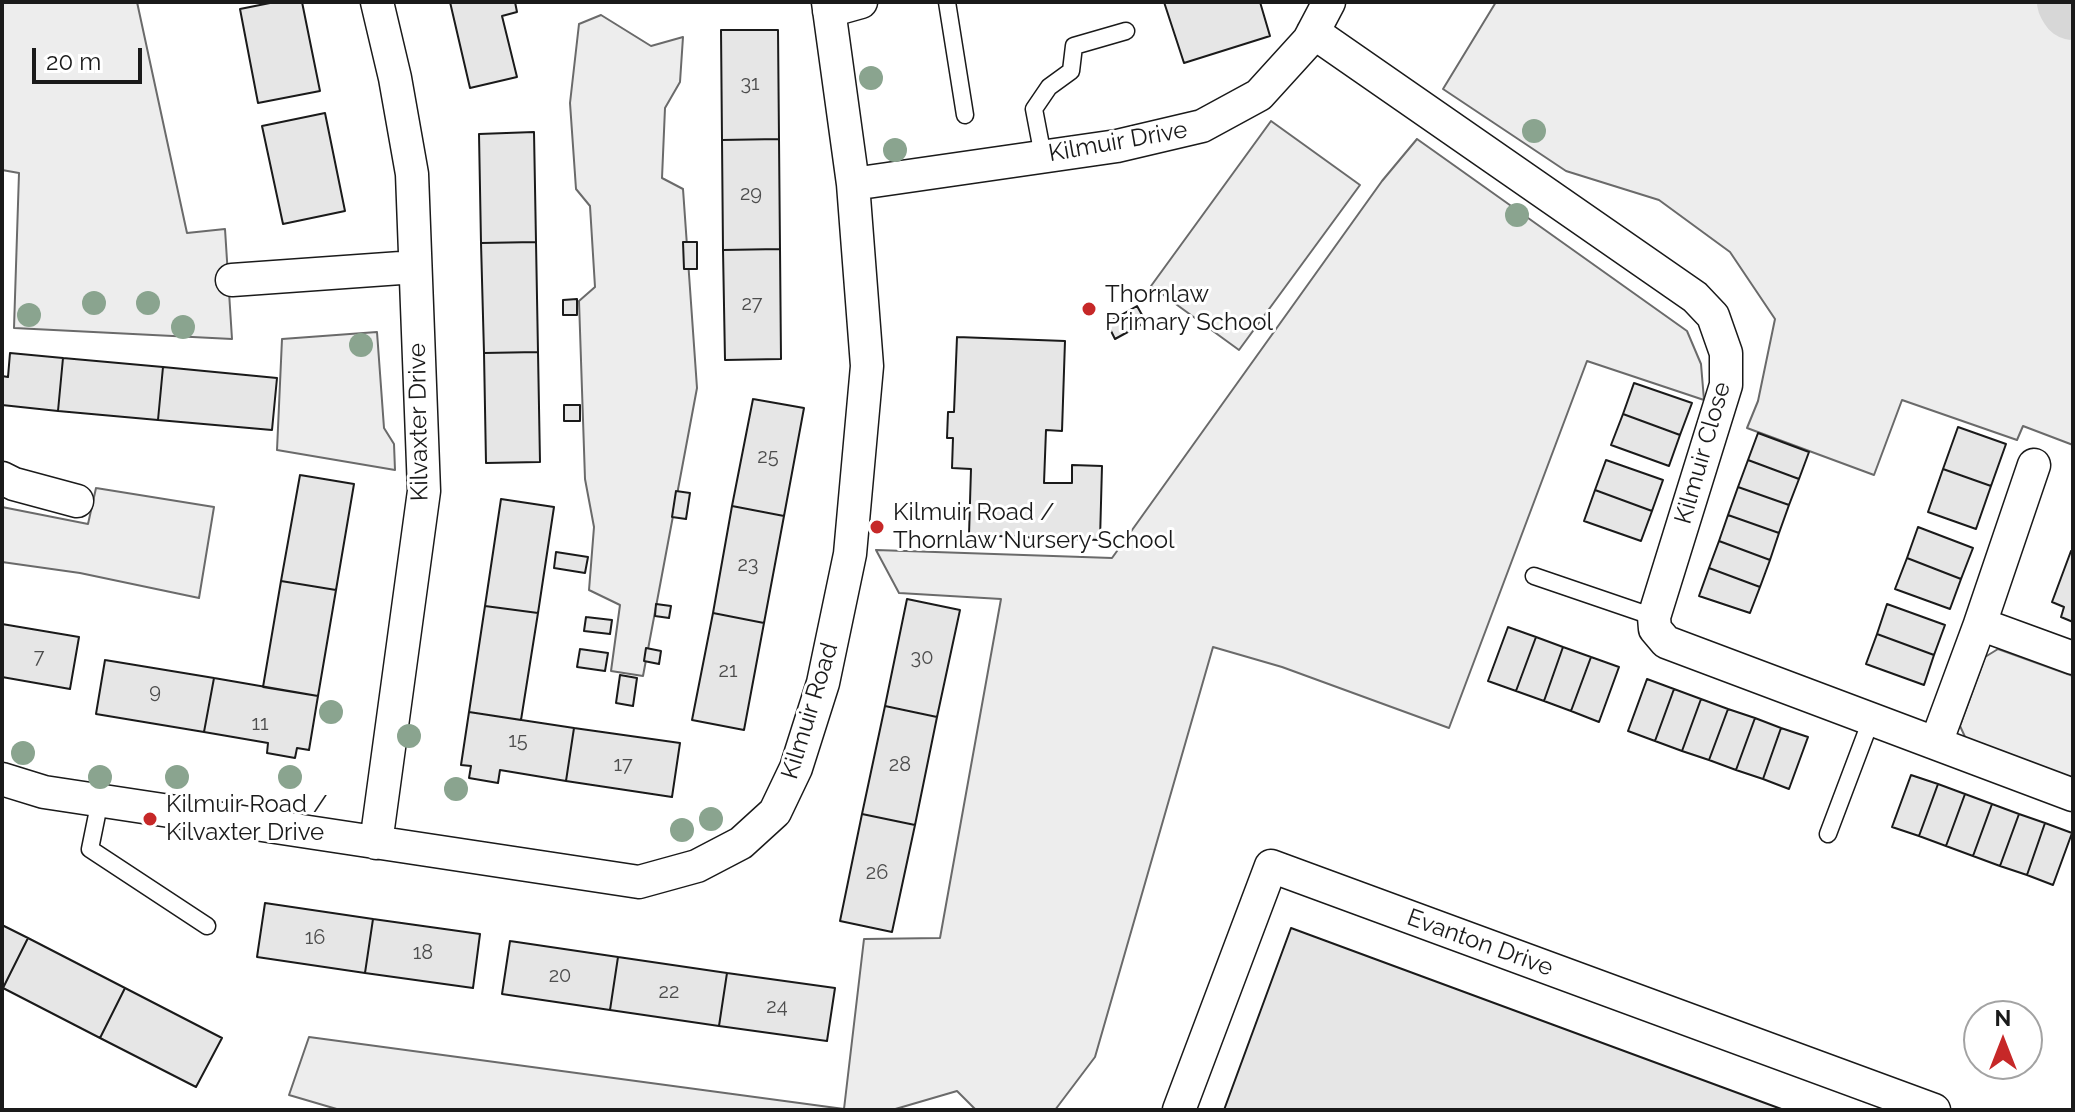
<!DOCTYPE html>
<style>
body{margin:0}
#map{position:relative;width:2075px;height:1112px;overflow:hidden;background:#fff;font-family:Raleway,sans-serif}
canvas{display:block}
.frame{position:absolute;inset:0;border:4px solid #1a1a1a;pointer-events:none}
.north{position:absolute;left:1963px;top:1000px;width:80px;height:80px;box-sizing:border-box;background:#fff;border:2px solid #a3a3a3;border-radius:50%;rotate:0deg;font-size:22px;font-weight:700;line-height:32px;text-align:center;color:#1a1a1a}
.north::after{content:'';display:block;margin:auto;width:28px;height:36px;background:#c62828;clip-path:polygon(50% 0,100% 100%,50% 72%,0 100%)}
.scale{position:absolute;left:32px;top:48px;width:110px;height:36px;box-sizing:border-box;border:4px solid #1a1a1a;border-top:0;padding-left:10px;font-size:24px;line-height:28px;white-space:nowrap;color:#1a1a1a;-webkit-text-stroke:6px #fff;paint-order:stroke}
</style>
<div id="map">
<canvas width="2075" height="1112"></canvas>
<div class="frame"></div>
<div class="north">N</div>
<div class="scale">20 m</div>
</div>
<script>
const ctx = document.querySelector('canvas').getContext('2d');
ctx.lineJoin = 'round';
function fill(path, color) { ctx.fillStyle = color; ctx.fill(path, 'evenodd'); }
const toPath = rows => new Path2D(rows.map(r => 'M' + r).join(''));
function trace(path, color, width, dash) { ctx.strokeStyle = color; ctx.lineWidth = width; ctx.lineCap = dash ? 'butt' : 'round'; ctx.setLineDash(dash || []); ctx.stroke(path); }
function drawText(font, color, halo, rows, align = 'center') {
  ctx.font = font + ' Raleway,sans-serif'; ctx.lineWidth = 6; ctx.setLineDash([]); ctx.textBaseline = 'middle'; ctx.strokeStyle = halo; ctx.fillStyle = color; for (const [text, x, y, turn = 0] of rows) {
    ctx.save(); ctx.translate(x, y); ctx.rotate((+turn || 0) * Math.PI / 180); ctx.textAlign = isNaN(turn) ? turn : align; if (halo) ctx.strokeText(text, 0, 0); ctx.fillText(text, 0, 0); ctx.restore();
  }
}
const built = toPath([
 [2,2,137,2,187,233,225,229,232,339,14,328,19,173,2,170,2,2],
 [1496,2,2073,2,2073,445,2023,426,2017,440,1902,400,1874,475,1747,428,1758,401,1775,319,1730,252,1659,200,1566,171,1443,89,1496,2],
 [601,15,651,46,683,37,680,82,665,108,662,178,683,189,697,388,643,676,611,671,620,605,589,590,594,527,585,479,579,301,595,287,590,206,576,189,570,103,579,24,601,15],
 [1271,121,1360,185,1239,350,1151,286,1271,121],
 [1417,139,1687,331,1701,364,1704,400,1587,361,1449,728,1282,667,1213,647,1095,1057,1055,1110,976,1110,957,1091,892,1110,340,1110,289,1095,309,1037,844,1109,864,939,940,938,1001,599,899,593,876,550,1112,558,1382,181,1417,139],
 [377,332,384,428,394,444,395,470,277,450,282,339,377,332],
 [96,488,214,507,199,598,80,573,2,562,2,507,88,524,96,488],
 [1998,649,2073,676,2073,778,1966,739,1960,726,1985,657,1998,649]
]);
fill(built, '#ededed');
trace(built, '#6a6a6a', 2);
trace(toPath([
 [2070,2,2073,7]
]), '#d7d7d7', 66);
const building = toPath([
 [275,2,302,2,320,91,258,103,240,9,275,2],
 [450,2,515,2,517,12,502,16,517,77,470,88,450,2],
 [1164,2,1260,2,1270,36,1184,63,1164,2],
 [721,30,778,30,779,139,722,140,721,30],
 [325,113,345,211,283,224,262,126,325,113],
 [534,132,536,242,481,243,479,134,534,132],
 [779,139,780,249,723,250,722,140,779,139],
 [536,242,538,352,484,353,481,243,536,242],
 [683,242,697,242,697,269,684,269,683,242],
 [780,249,781,359,725,360,723,250,780,249],
 [577,299,577,315,563,315,563,300,577,299],
 [1137,306,1146,322,1115,339,1107,323,1137,306],
 [957,337,1065,341,1062,431,1046,430,1044,483,1072,483,1072,465,1102,466,1100,540,969,535,971,469,952,468,953,438,947,438,948,412,954,412,957,337],
 [538,352,540,462,486,463,484,353,538,352],
 [10,353,63,358,58,411,2,405,2,376,8,377,10,353],
 [63,358,163,367,158,420,58,411,63,358],
 [163,367,277,378,272,430,158,420,163,367],
 [1634,383,1692,403,1680,435,1623,414,1634,383],
 [753,399,804,408,784,516,732,506,753,399],
 [564,405,580,405,580,421,564,421,564,405],
 [1623,414,1680,435,1669,466,1611,445,1623,414],
 [1958,427,2006,444,1991,486,1943,469,1958,427],
 [1758,433,1809,452,1799,479,1748,460,1758,433],
 [1606,460,1663,480,1652,511,1595,490,1606,460],
 [1748,460,1799,479,1789,505,1738,487,1748,460],
 [1943,469,1991,486,1976,529,1928,512,1943,469],
 [300,475,354,484,336,590,281,581,300,475],
 [1738,487,1789,505,1779,533,1728,515,1738,487],
 [1595,490,1652,511,1641,541,1584,521,1595,490],
 [676,491,690,493,686,519,672,517,676,491],
 [501,499,554,507,538,613,485,606,501,499],
 [732,506,784,516,764,623,713,613,732,506],
 [1728,515,1779,533,1770,560,1719,541,1728,515],
 [1918,527,1973,548,1961,579,1907,558,1918,527],
 [1719,541,1770,560,1760,587,1709,568,1719,541],
 [2071,551,2073,551,2073,622,2061,617,2064,607,2052,602,2071,551],
 [556,552,588,557,585,573,554,568,556,552],
 [1907,558,1961,579,1950,609,1895,589,1907,558],
 [1709,568,1760,587,1750,613,1699,596,1709,568],
 [281,581,336,590,318,696,263,687,281,581],
 [907,599,960,610,937,717,885,706,907,599],
 [656,604,671,606,669,618,655,616,656,604],
 [1887,604,1945,625,1934,655,1877,634,1887,604],
 [485,606,538,613,521,720,469,712,485,606],
 [713,613,764,623,744,730,692,720,713,613],
 [586,617,612,620,610,634,584,631,586,617],
 [2,624,79,637,70,689,2,677,2,624],
 [1508,627,1536,637,1516,691,1488,681,1508,627],
 [1877,634,1934,655,1924,685,1866,664,1877,634],
 [1536,637,1563,647,1544,701,1516,691,1536,637],
 [1563,647,1591,657,1571,711,1544,701,1563,647],
 [646,648,661,651,659,664,644,661,646,648],
 [580,649,608,653,605,671,577,667,580,649],
 [1591,657,1619,667,1599,722,1571,711,1591,657],
 [105,660,214,678,204,732,96,714,105,660],
 [620,675,637,678,633,706,616,703,620,675],
 [214,678,318,696,309,750,297,748,295,758,267,753,268,743,204,732,214,678],
 [1647,679,1674,689,1655,741,1628,731,1647,679],
 [1674,689,1701,699,1682,751,1655,741,1674,689],
 [1701,699,1728,709,1709,760,1682,751,1701,699],
 [885,706,937,717,915,825,862,814,885,706],
 [1728,709,1755,718,1736,770,1709,760,1728,709],
 [469,712,574,728,566,781,500,770,498,783,469,778,471,766,461,765,469,712],
 [1755,718,1781,728,1763,779,1736,770,1755,718],
 [574,728,680,743,672,797,566,781,574,728],
 [1781,728,1808,737,1789,789,1763,779,1781,728],
 [1911,775,1938,784,1919,836,1892,827,1911,775],
 [1938,784,1965,794,1946,846,1919,836,1938,784],
 [1965,794,1992,804,1973,856,1946,846,1965,794],
 [1992,804,2019,814,2000,866,1973,856,1992,804],
 [862,814,915,825,892,932,840,921,862,814],
 [2019,814,2045,823,2027,875,2000,866,2019,814],
 [2045,823,2072,833,2053,885,2027,875,2045,823],
 [265,903,373,919,365,973,257,957,265,903],
 [373,919,480,934,473,988,365,973,373,919],
 [2,925,28,938,3,988,2,988,2,925],
 [1291,928,1784,1110,1224,1110,1291,928],
 [28,938,125,988,100,1038,3,988,28,938],
 [510,941,618,957,610,1010,502,994,510,941],
 [618,957,727,973,719,1026,610,1010,618,957],
 [727,973,835,988,827,1041,719,1026,727,973],
 [125,988,222,1038,196,1087,100,1038,125,988]
]);
fill(building, '#e6e6e6');
trace(building, '#1a1a1a', 2);
const service = toPath([
 [947,2,965,115],
 [1043,156,1034,109,1049,87,1071,71,1074,46,1126,31],
 [1534,576,1654,617],
 [100,800,90,849,207,926],
 [1828,834,1871,720]
]);
const minor = toPath([
 [829,11,861,2],
 [1313,32,1695,297,1713,316,1726,353,1726,385,1654,617,1655,629,1666,642,2073,795],
 [853,184,1117,146,1202,126,1259,95,1309,40,1329,2],
 [232,280,415,267],
 [2,478,14,484,77,501],
 [1980,624,2034,465],
 [1936,743,1980,624,2073,658],
 [2,779,44,792,639,882,697,866,741,843,775,812,796,768,823,683,850,554,867,366,853,184,828,2],
 [376,843,424,491,412,174,395,78,377,2],
 [1179,1110,1271,866,1934,1110]
]);
trace(service, '#1a1a1a', 19);
trace(minor, '#1a1a1a', 35);
trace(service, '#fff', 16);
trace(minor, '#fff', 32);
ctx.fillStyle = '#8aa48f';
for (const [x, y] of [
 [871,78],
 [1534,131],
 [895,150],
 [1517,215],
 [94,303],
 [148,303],
 [29,315],
 [183,327],
 [361,345],
 [331,712],
 [409,736],
 [23,753],
 [100,777],
 [177,777],
 [290,777],
 [456,789],
 [711,819],
 [682,830]
]) { ctx.beginPath(); ctx.arc(x, y, 12, 0, 2 * Math.PI); ctx.fill(); }
for (const [x, y, r, color] of [
 [1089,309,8,"#c62828"],
 [877,527,8,"#c62828"],
 [150,819,8,"#c62828"]
]) { const dot = new Path2D(); dot.arc(x, y, r, 0, 2 * Math.PI); ctx.fillStyle = color; ctx.fill(dot); trace(dot, '#fff', 3); }
drawText('20px', '#4d4d4d', null, [
 ["31",750,84],
 ["29",751,194],
 ["27",752,304],
 ["25",768,457],
 ["23",748,565],
 ["7",39,657],
 ["30",922,658],
 ["21",728,671],
 ["9",155,692],
 ["11",260,724],
 ["15",518,741],
 ["17",623,765],
 ["28",900,765],
 ["26",877,873],
 ["16",315,938],
 ["18",423,953],
 ["20",560,976],
 ["22",669,992],
 ["24",777,1007]
]);
drawText('24px', '#1a1a1a', '#fff', [
 ["Kilmuir Drive",1118,142,-10],
 ["Kilvaxter Drive",419,422,-91],
 ["Kilmuir Close",1703,453,-74],
 ["Kilmuir Road",810,711,-73],
 ["Evanton Drive",1480,943,20]
]);
drawText('24px', '#1a1a1a', '#fff', [
 ["Thornlaw",1105,295],
 ["Primary School",1105,323],
 ["Kilmuir Road /",893,513],
 ["Thornlaw Nursery School",893,541],
 ["Kilmuir Road /",166,805],
 ["Kilvaxter Drive",166,833]
], 'left');
</script>
